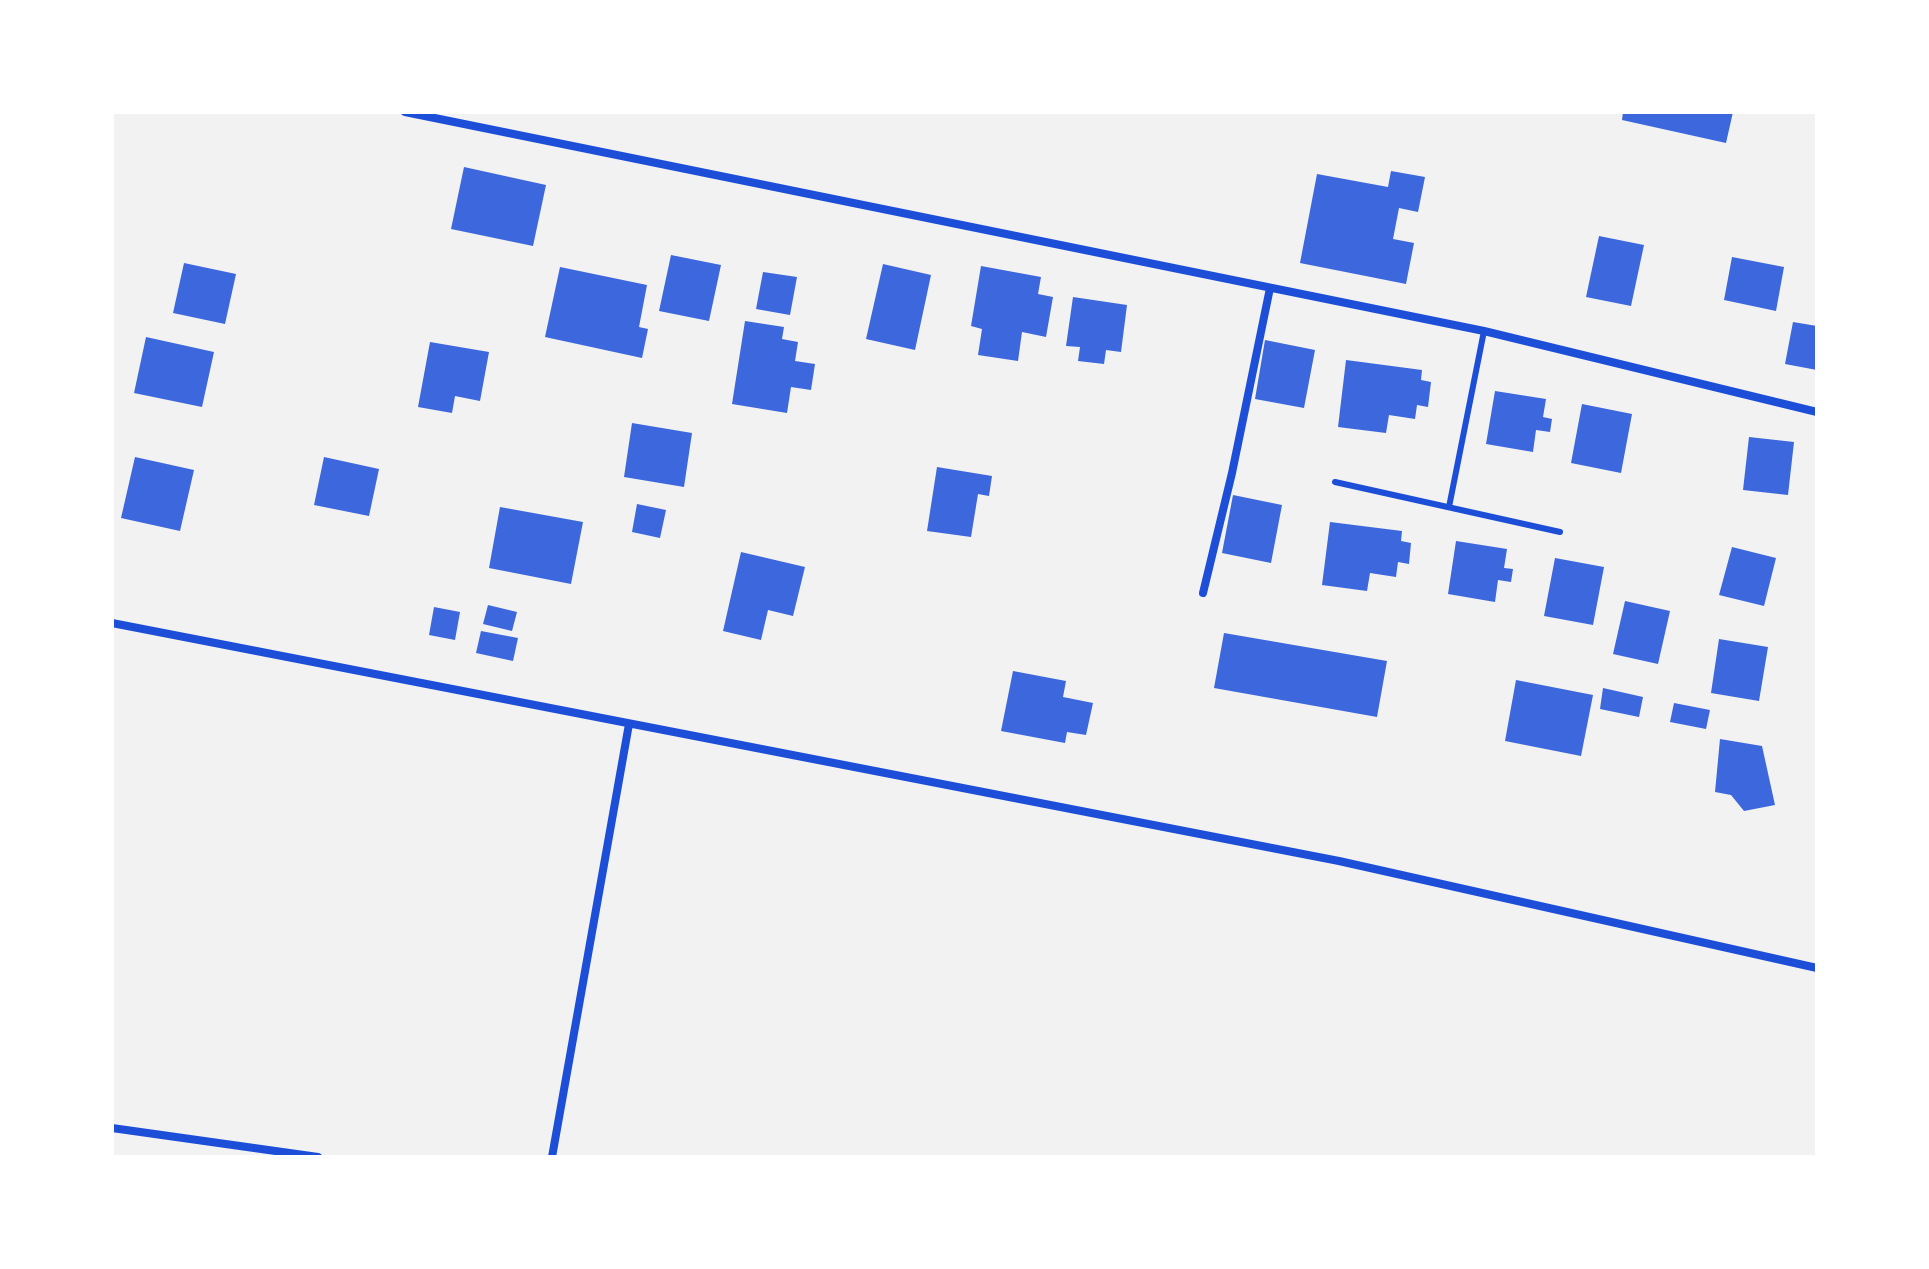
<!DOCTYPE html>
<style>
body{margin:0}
#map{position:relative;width:1929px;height:1269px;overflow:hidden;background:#f2f2f2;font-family:"Archivo Narrow",sans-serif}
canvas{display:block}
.frame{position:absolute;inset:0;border:114px solid #fff;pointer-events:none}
</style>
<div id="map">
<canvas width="1929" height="1269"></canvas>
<div class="frame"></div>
</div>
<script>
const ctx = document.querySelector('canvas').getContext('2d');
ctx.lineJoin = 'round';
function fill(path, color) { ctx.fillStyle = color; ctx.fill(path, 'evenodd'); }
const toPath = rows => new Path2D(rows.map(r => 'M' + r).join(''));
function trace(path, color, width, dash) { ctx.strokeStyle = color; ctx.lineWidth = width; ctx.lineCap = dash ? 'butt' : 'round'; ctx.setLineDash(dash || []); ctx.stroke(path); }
fill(toPath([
 [1623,112,1733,112,1726,143,1622,120],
 [464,167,546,185,533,246,451,229],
 [1391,171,1425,177,1418,212,1399,208,1393,239,1414,243,1406,284,1300,263,1317,174,1388,187],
 [1599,236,1644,245,1631,306,1586,297],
 [671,255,721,265,709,321,659,311],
 [1732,257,1784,267,1776,311,1724,300],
 [184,263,236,274,225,324,173,313],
 [883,264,931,275,915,350,866,339],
 [981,266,1041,277,1038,294,1053,297,1046,337,1022,332,1018,361,978,355,982,329,971,326],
 [560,267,647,285,639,327,648,329,642,358,545,337],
 [763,272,797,277,790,315,756,309],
 [1073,297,1127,305,1121,352,1106,350,1104,364,1078,361,1080,347,1066,346],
 [745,321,784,327,782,339,798,342,795,361,815,364,811,390,791,387,787,413,732,404],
 [1793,322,1817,326,1817,370,1785,364],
 [146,337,214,352,202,407,134,393],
 [1265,340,1315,350,1304,408,1255,399],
 [430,342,489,352,480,401,455,396,452,413,418,407],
 [1346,360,1422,370,1421,380,1431,382,1428,407,1417,405,1415,419,1389,415,1386,433,1338,427],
 [1495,391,1546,399,1543,417,1552,419,1550,432,1536,430,1533,452,1486,444],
 [1582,404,1632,414,1621,473,1571,463],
 [632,423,692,433,684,487,624,477],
 [1749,437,1794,442,1788,495,1743,490],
 [135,457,194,470,180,531,121,518],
 [324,457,379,469,369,516,314,505],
 [937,467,992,476,989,496,978,494,971,537,927,531],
 [1233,495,1282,505,1271,563,1222,553],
 [637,504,666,510,660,538,632,532],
 [500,507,583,522,571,584,489,568],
 [1330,522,1402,531,1401,541,1411,543,1409,564,1398,562,1396,577,1370,573,1367,591,1322,585],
 [1456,541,1507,549,1504,568,1513,569,1511,582,1498,580,1495,602,1448,594],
 [1732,547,1776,558,1764,606,1719,595],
 [741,552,805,567,793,616,768,610,761,640,723,631],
 [1555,558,1604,567,1593,625,1544,616],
 [1625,601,1670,611,1658,664,1613,654],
 [488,605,517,612,512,631,483,624],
 [434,607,460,612,455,640,429,635],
 [481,631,518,638,513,661,476,653],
 [1224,633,1387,661,1377,717,1214,688],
 [1719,639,1768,647,1759,701,1711,693],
 [1013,671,1066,681,1063,697,1093,703,1086,735,1067,732,1065,743,1001,731],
 [1516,680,1593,695,1581,756,1505,741],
 [1603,688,1643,697,1639,717,1600,709],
 [1674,703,1710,710,1706,729,1670,722],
 [1720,739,1762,746,1775,805,1744,811,1731,795,1715,792]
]), '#3d67dc');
trace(toPath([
 [1335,482,1560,532],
 [1449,507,1484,331]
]), '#1d4ed8', 6);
trace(toPath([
 [405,112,1484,331,1817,412],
 [1203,593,1232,473,1270,288],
 [112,623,1339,861,1817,968],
 [112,1128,318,1157],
 [552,1157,629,724]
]), '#1d4ed8', 8);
</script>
